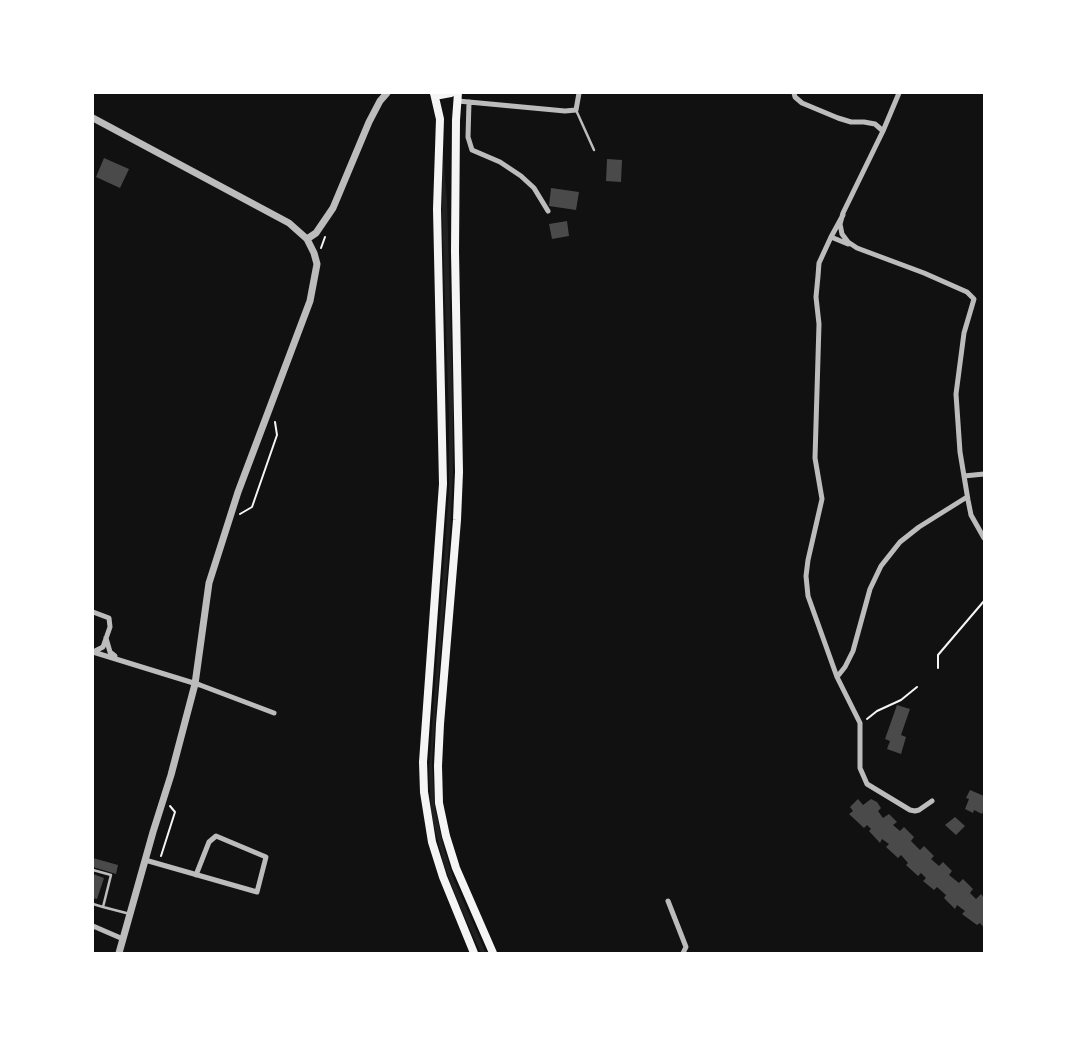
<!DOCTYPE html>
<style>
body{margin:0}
#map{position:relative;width:1077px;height:1046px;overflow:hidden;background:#111;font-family:Arial,sans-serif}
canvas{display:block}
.frame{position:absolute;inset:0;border:94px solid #fff;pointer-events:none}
</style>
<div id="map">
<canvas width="1077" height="1046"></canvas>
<div class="frame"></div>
</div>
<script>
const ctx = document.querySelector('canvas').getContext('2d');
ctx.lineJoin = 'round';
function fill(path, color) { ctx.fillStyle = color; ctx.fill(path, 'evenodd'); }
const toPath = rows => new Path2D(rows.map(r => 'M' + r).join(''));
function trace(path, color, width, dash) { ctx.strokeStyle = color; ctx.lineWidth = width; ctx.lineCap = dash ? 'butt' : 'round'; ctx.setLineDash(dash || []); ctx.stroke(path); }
fill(toPath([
 [443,158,447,201,453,402,453,472,450,534,432,762,435,808,443,845,454,880,486,953,481,953,458,902,444,865,431,813,429,770,449,490,449,418,442,211]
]), '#202020');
fill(toPath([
 [104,158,129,169,120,188,96,177],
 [607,159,622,160,621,182,606,181],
 [551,188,579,192,576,210,549,206],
 [567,221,569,236,552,239,549,224],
 [897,705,910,709,901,735,906,737,901,754,887,749,890,741,885,739],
 [970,790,984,796,984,809,982,814,974,810,973,813,965,809,969,799,966,798],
 [858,799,863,805,871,799,877,802,881,808,878,811,883,818,889,814,897,822,893,825,900,831,904,827,914,837,911,841,920,850,924,846,934,856,931,859,939,866,943,862,952,871,949,875,959,883,963,879,973,889,970,893,976,899,981,894,984,898,984,928,980,923,977,925,962,914,965,911,957,905,955,909,944,898,946,895,937,887,934,890,923,881,926,878,921,873,918,876,906,865,908,863,901,855,898,858,886,847,889,844,882,839,880,843,869,831,871,829,867,825,864,828,849,814,853,811,850,807],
 [955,817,965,826,956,835,945,825],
 [93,858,118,865,116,874,93,867],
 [93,874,104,878,97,899,93,898]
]), '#4a4a4a');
trace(toPath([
 [321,248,325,237],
 [240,514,252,507,277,435,275,422],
 [938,668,938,655,984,601],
 [867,719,877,711,901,700,917,687],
 [161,856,175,812,170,806]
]), '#f5f5f5', 2);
trace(toPath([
 [576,110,594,150],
 [93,870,111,875,103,907,93,904],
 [103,907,130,914]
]), '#bcbcbc', 2.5);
trace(toPath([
 [794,93,795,97,802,103,838,118,851,122,864,122,875,124,883,131],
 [899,93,883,131,843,213,840,224,842,234,848,242,857,248,924,273,967,292,974,299,964,333,956,394,960,452,968,500,971,515,984,538],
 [458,101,565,111,576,110,579,93],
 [469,102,468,137,472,150,500,162,521,176,534,188,548,211],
 [843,215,831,237,819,263,818,276,816,297,819,324,815,458,822,499,808,560,806,576,808,596,837,677,860,723,860,768,867,784,910,810,915,811,919,810,932,801],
 [831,237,848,244],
 [964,476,984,474],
 [93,612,109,618,110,627,103,647,93,652],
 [106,638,110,652,115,656],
 [93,652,200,685,274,713],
 [837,677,845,667,853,651,870,589,881,566,900,542,919,527,967,497],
 [145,860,257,892,266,857,216,836,209,842,196,875],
 [668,901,686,947,683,953],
 [93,926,123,939]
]), '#bcbcbc', 5);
trace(toPath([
 [93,118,289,223,307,239,314,253,317,264,310,301,238,492,209,583,195,684,171,775,153,832,119,953],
 [307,239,316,233,333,208,369,122,380,101,387,93]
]), '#bcbcbc', 7);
trace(toPath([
 [434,93,440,119,437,209,443,484,423,762,424,792,432,842,443,877,474,953],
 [434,93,440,95,451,93],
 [458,93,456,120,455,251,459,472,457,520,440,724,438,766,439,803,446,836,456,868,493,953]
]), '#f5f5f5', 8);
</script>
